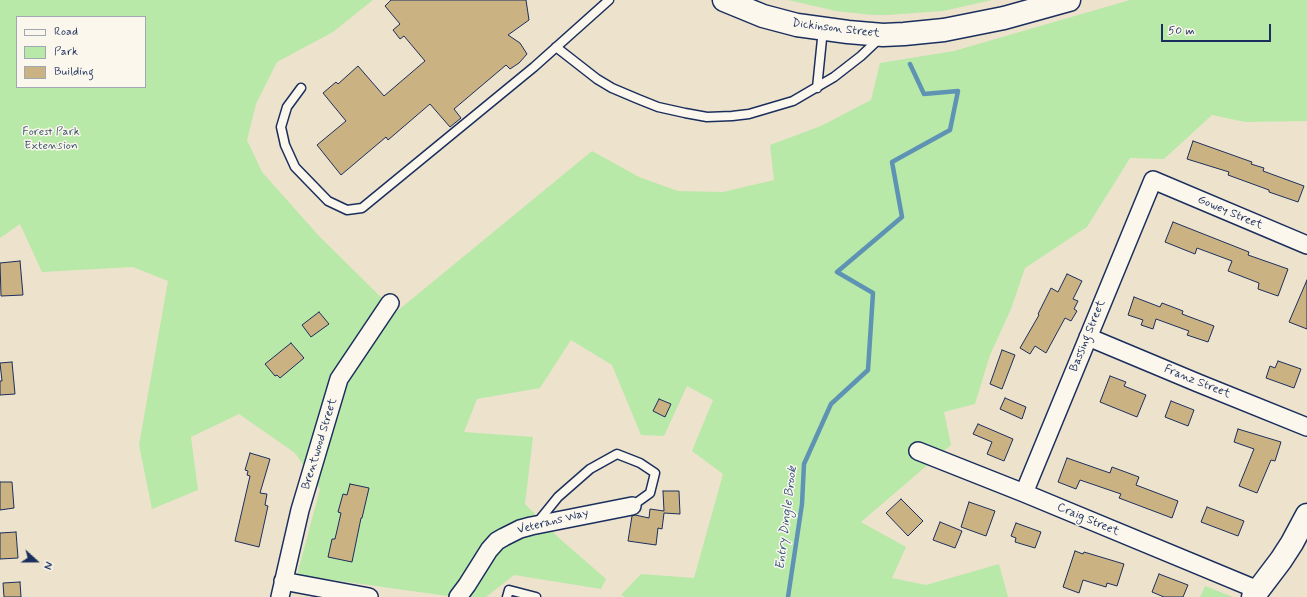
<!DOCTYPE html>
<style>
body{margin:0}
#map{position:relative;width:1307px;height:597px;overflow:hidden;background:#ede2cc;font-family:Mynerve,sans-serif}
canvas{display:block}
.legend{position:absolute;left:16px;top:16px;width:130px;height:72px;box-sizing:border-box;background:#fbf7ec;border:1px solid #a1a7b3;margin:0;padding:5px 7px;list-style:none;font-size:12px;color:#1b2f5e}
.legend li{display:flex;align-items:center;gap:8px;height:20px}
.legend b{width:20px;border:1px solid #a1a7b3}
.north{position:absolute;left:16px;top:541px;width:40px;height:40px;-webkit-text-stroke:3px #fbf7ec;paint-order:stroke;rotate:111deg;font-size:11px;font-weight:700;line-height:16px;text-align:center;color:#1b2f5e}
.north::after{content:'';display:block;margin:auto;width:14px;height:18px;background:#1b2f5e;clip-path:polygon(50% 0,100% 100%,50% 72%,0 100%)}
.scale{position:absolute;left:1161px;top:24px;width:110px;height:18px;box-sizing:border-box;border:2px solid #1b2f5e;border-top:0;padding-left:5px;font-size:12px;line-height:14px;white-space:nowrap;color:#1b2f5e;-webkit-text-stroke:3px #fbf7ec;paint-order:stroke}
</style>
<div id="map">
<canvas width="1307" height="597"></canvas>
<ul class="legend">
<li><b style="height:5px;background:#fbf7ec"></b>Road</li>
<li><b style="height:11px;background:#b8e9a9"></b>Park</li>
<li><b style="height:11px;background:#cbb282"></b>Building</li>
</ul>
<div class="north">N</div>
<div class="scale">50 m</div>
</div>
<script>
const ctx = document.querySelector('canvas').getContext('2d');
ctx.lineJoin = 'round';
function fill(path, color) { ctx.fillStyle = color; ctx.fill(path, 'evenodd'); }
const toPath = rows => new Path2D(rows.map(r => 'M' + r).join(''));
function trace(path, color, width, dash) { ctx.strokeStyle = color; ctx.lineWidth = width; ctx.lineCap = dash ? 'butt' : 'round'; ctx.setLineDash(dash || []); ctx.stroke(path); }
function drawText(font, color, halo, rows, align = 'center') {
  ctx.font = font + ' Mynerve,sans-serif'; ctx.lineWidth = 3; ctx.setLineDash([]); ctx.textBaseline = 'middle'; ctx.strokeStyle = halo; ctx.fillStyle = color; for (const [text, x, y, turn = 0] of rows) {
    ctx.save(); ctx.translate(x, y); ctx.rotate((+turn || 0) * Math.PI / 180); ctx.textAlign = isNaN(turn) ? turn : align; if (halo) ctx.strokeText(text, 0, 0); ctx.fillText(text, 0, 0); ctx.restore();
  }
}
fill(toPath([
 [0,0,373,0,333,32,277,62,256,104,247,140,262,172,319,236,396,312,592,151,639,177,678,191,723,192,774,180,770,145,821,126,871,100,880,63,954,51,1130,0,1307,0,1307,122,1306,121,1245,122,1212,115,1164,159,1130,158,1087,227,1025,268,1011,309,990,355,975,404,944,412,951,445,861,522,906,547,892,578,926,585,999,564,1008,597,625,597,621,595,641,574,694,578,723,474,692,451,713,400,687,386,664,436,641,435,612,365,571,340,540,388,477,399,464,432,533,437,525,504,559,538,606,579,601,589,514,575,486,597,455,597,297,575,320,489,295,453,239,414,191,437,198,490,152,509,139,445,168,281,133,267,42,272,20,224,0,238],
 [17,17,145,17,145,87,17,87],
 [788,0,992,0,943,11,887,15,873,15,836,11],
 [1205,586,1233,597,1200,597]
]), '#b8e9a9');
trace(toPath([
 [788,597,802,504,804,464,831,404,868,370,873,293,837,272,902,217,892,162,950,130,958,91,924,94,910,64]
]), '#5f93b4', 4.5);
const building = toPath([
 [391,0,526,0,529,20,508,35,520,43,527,54,519,63,510,69,506,65,454,109,461,118,450,127,430,104,388,140,386,137,341,175,317,145,346,121,323,93,336,82,338,84,358,66,384,96,425,61,404,36,400,39,393,30,400,24,385,6,391,0],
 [1193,141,1252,162,1251,164,1264,168,1263,171,1304,186,1298,202,1269,192,1269,190,1228,175,1229,172,1187,159,1193,141],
 [1173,222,1249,252,1248,255,1288,269,1278,296,1258,289,1259,283,1228,271,1232,261,1197,248,1195,254,1165,242,1173,222],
 [20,261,23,295,1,296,0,263,20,261],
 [1067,274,1082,281,1073,299,1078,301,1074,309,1077,311,1071,321,1065,318,1046,353,1035,346,1030,354,1020,348,1039,315,1038,314,1051,288,1058,292,1067,274],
 [1307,280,1307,329,1289,322,1307,280],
 [1134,297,1160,307,1162,303,1183,311,1182,314,1214,326,1208,342,1187,335,1189,331,1156,319,1153,329,1141,325,1143,320,1128,315,1134,297],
 [319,312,329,324,311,337,302,325,319,312],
 [291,343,304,358,280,378,277,375,275,376,265,364,291,343],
 [1002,350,1015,355,1002,389,990,384,1002,350],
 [1278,361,1301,369,1294,388,1266,378,1270,366,1275,368,1278,361],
 [12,362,15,394,0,395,0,381,2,381,0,363,12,362],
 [1110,376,1126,382,1124,386,1146,395,1137,417,1100,402,1110,376],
 [1005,398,1026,407,1022,419,1000,409,1005,398],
 [659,399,671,404,665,417,653,411,659,399],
 [1171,401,1194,410,1188,426,1165,417,1171,401],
 [978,424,1013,439,1004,461,987,454,992,442,973,434,978,424],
 [1238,429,1281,442,1275,461,1271,460,1257,493,1239,486,1254,449,1234,442,1238,429],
 [250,453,270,459,260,493,267,494,265,505,268,506,259,547,235,541,250,476,247,475,248,471,245,470,250,453],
 [1067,458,1110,473,1112,467,1139,477,1136,485,1178,501,1172,518,1119,498,1121,494,1080,480,1076,489,1058,482,1067,458],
 [0,482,12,482,14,508,0,510,0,482],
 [350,484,369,488,362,518,361,518,352,562,328,557,332,539,335,539,341,513,338,512,343,494,347,495,350,484],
 [663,491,679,491,680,514,664,513,662,529,658,528,656,545,628,541,632,516,635,515,649,518,650,509,664,511,663,491],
 [901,499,923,521,908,536,886,513,901,499],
 [969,502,995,511,986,536,961,527,969,502],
 [1207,507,1244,521,1238,536,1201,522,1207,507],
 [940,522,962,531,955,548,933,540,940,522],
 [1016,523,1041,532,1035,548,1015,542,1016,538,1011,536,1016,523],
 [16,532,18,558,0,559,0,533,16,532],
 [1075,551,1083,554,1084,552,1124,564,1117,586,1107,583,1106,587,1083,580,1079,593,1063,587,1075,551],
 [1159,574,1188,585,1183,597,1164,597,1152,592,1159,574],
 [20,582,21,597,4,597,3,583,20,582]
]);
fill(building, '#cbb282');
trace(building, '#1b2f5e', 1);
const lane = toPath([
 [556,47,597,79,612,88,638,99,658,107,685,113,707,117,732,116,749,114,793,101,834,77,861,56,880,38],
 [301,88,287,107,281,127,285,145,295,167,328,201,347,210,362,208,534,67,609,0],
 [817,88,823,29],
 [537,523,558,497,590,469,617,454,640,463,655,473,650,493,632,506],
 [507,597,509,590,536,597]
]);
const street = toPath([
 [1088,337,1198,383,1307,427],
 [918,451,1024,493,1258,590],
 [1024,493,1153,180,1307,245],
 [283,581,369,597],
 [280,597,300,510,339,379,390,303],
 [458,597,467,585,489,550,497,541,504,537,520,529,531,526,632,506]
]);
const secondary = toPath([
 [724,0,763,16,797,25,848,32,883,35,904,34,944,30,1004,18,1069,0],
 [1253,597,1281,560,1292,543,1307,515]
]);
trace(lane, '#1b2f5e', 11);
trace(street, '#1b2f5e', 20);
trace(secondary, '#1b2f5e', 25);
trace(lane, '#fbf7ec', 8);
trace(street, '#fbf7ec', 17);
trace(secondary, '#fbf7ec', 22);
drawText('12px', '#1b2f5e', '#fbf7ec', [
 ["Dickinson Street",836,29,7],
 ["Gowey Street",1230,213,23],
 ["Bassing Street",1088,336,-68],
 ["Franz Street",1197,382,22],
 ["Brentwood Street",320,444,-73],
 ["Craig Street",1088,520,23],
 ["Veterans Way",553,522,-14]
]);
drawText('12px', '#3a546d', '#fbf7ec', [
 ["Forest Park",51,132],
 ["Extension",51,146]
]);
drawText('italic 13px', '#375982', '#fbf7ec', [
 ["Entry Dingle Brook",787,518,-83]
]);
</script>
